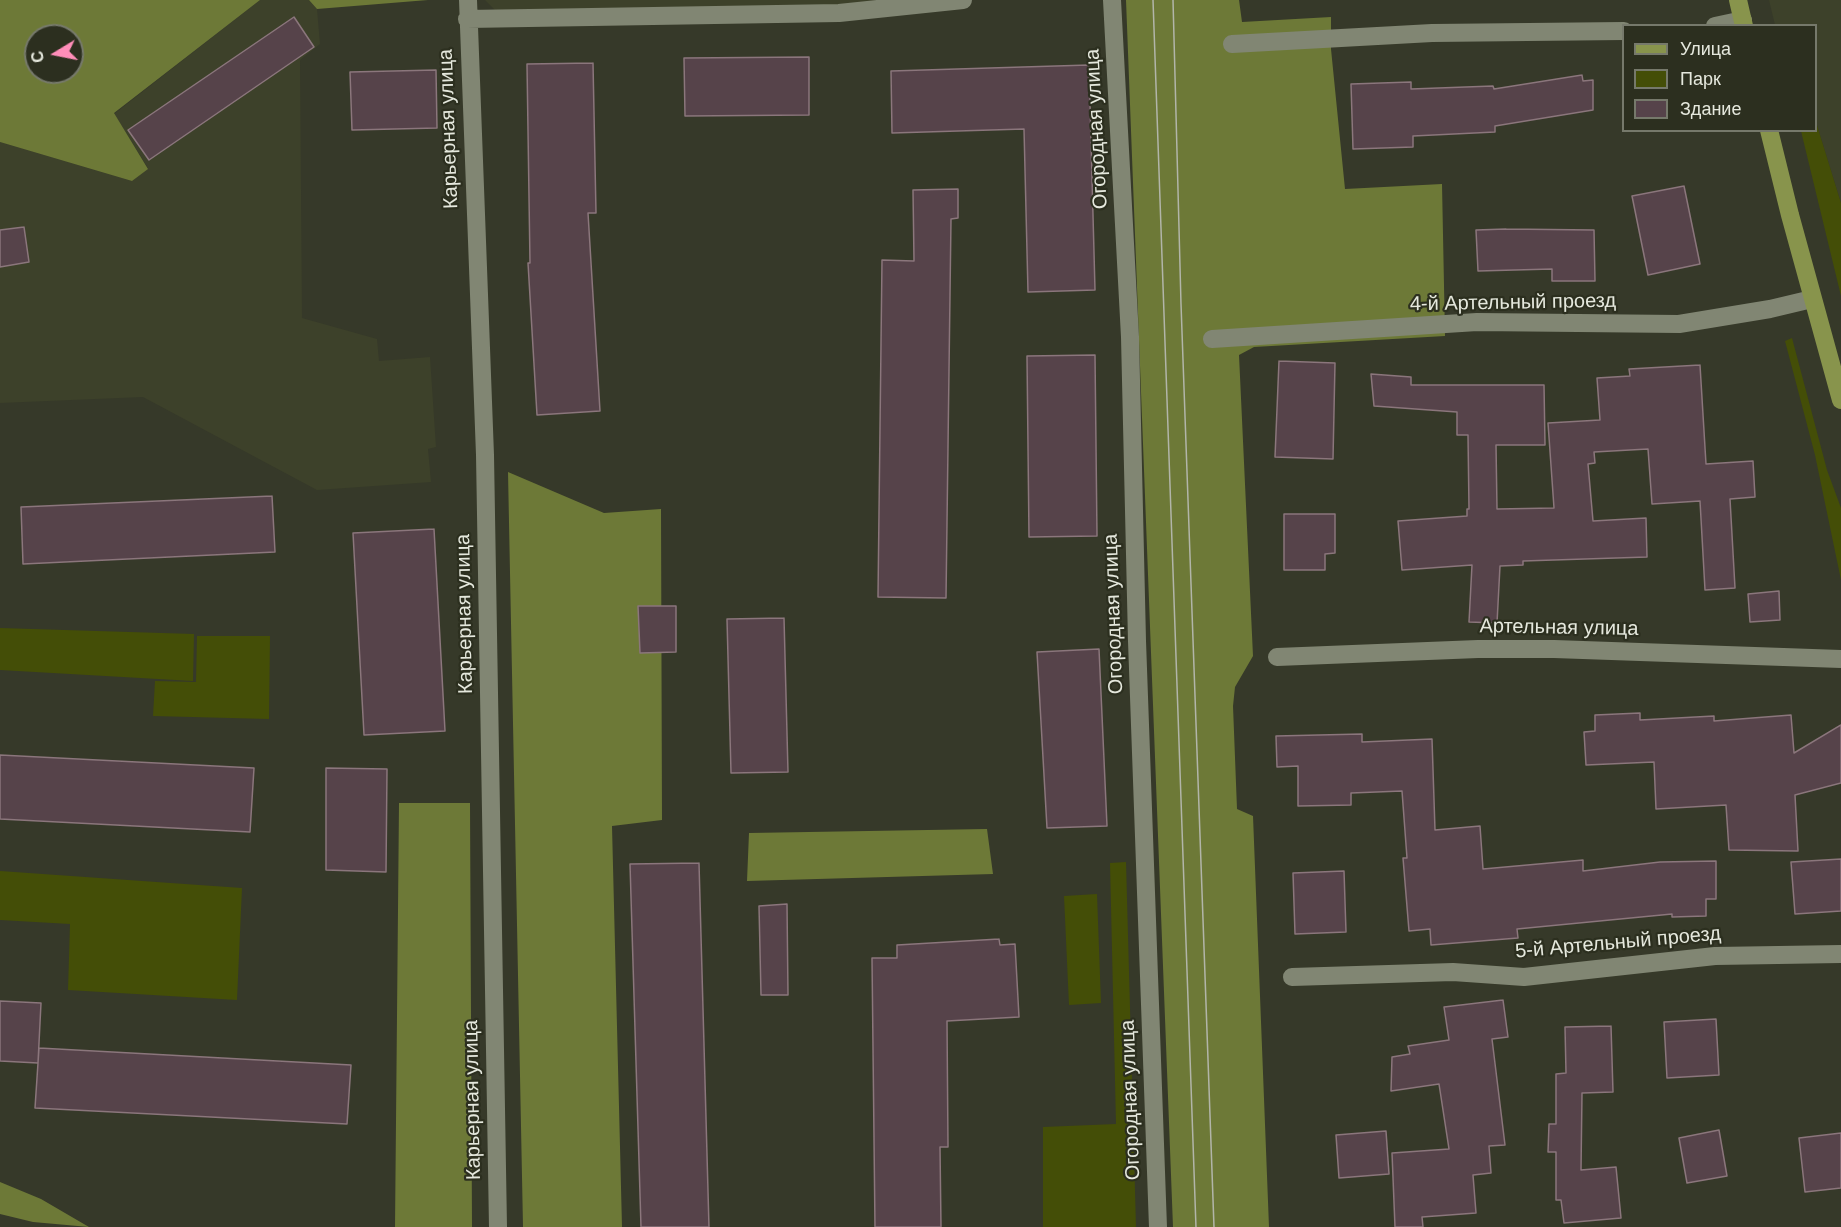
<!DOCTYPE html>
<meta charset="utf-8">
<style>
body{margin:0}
#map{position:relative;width:1841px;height:1227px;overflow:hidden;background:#363929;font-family:Helvetica,sans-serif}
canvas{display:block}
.legend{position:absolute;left:1622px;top:24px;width:195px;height:108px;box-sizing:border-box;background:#2c2f1f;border:2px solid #76796b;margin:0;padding:8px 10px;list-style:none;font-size:18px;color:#e5e8dd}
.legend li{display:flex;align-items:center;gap:12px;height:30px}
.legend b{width:30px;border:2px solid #76796b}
.north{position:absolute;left:24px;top:24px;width:60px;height:60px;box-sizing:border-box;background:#2c2f1f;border:2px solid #76796b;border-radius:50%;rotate:260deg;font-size:16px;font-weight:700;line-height:24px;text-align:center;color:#e5e8dd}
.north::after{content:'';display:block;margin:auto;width:21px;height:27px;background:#ff8eb9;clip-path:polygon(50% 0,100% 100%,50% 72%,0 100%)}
</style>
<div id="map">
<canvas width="1841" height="1227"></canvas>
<ul class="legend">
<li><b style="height:8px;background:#88944c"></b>Улица</li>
<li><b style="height:16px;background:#444e07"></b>Парк</li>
<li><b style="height:16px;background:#56434a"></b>Здание</li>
</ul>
<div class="north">С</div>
</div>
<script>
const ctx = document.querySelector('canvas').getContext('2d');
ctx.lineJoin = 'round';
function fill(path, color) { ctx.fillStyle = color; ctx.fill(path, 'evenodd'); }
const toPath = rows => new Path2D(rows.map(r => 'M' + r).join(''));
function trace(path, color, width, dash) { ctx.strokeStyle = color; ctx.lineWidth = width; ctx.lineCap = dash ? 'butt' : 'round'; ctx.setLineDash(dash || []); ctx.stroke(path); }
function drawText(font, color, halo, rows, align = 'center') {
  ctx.font = font + ' Helvetica,sans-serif'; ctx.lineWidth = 4.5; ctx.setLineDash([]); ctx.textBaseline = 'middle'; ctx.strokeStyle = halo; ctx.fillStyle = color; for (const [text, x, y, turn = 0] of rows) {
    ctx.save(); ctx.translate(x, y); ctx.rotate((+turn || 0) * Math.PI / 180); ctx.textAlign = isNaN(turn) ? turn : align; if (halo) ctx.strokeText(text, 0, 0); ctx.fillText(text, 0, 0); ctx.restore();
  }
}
fill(toPath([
 [260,0,309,0,317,9,320,44,300,60,302,318,377,339,379,361,430,357,436,447,428,449,431,482,317,490,143,397,0,403,0,142,132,181,148,168,114,114],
 [485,0,886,0,844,5,495,10],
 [1769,0,1841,0,1841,203,1816,122,1816,26,1775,25]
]), '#3d412a');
fill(toPath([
 [1816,122,1841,203,1841,296,1801,131,1816,130],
 [1792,338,1827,470,1841,508,1841,580,1815,455,1785,341],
 [0,628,194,634,193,681,0,670],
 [197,636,270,636,269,719,153,716,155,681,196,682],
 [1126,862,1136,1227,1043,1227,1043,1127,1116,1124,1110,863],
 [0,871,242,888,237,1000,68,990,70,924,0,920],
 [1097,894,1101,1003,1069,1005,1064,896]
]), '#444e07');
fill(toPath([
 [0,0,260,0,114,113,148,169,132,181,0,142],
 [36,36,72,36,72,72,36,72],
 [309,0,428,0,317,9],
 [1126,0,1239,0,1242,22,1331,17,1331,49,1345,189,1442,184,1445,336,1254,347,1239,355,1253,656,1235,687,1233,706,1237,809,1253,816,1269,1227,1173,1227],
 [508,472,604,513,661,509,662,820,612,826,622,1227,523,1227],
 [399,803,470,803,472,1227,395,1227],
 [987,829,993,874,747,881,749,833],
 [0,1182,41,1199,89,1227,33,1222,0,1214]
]), '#6d7937');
const building = toPath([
 [294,17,314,47,149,160,128,130,294,17],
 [809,57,809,115,685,116,684,58,809,57],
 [593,63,596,213,588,213,600,411,537,415,528,263,530,263,527,64,593,63],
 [1089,65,1095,290,1028,292,1024,129,892,133,891,71,1089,65],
 [436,70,437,128,352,130,350,72,436,70],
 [1582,75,1583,81,1593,80,1593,110,1495,126,1495,132,1413,136,1413,147,1353,149,1351,84,1411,82,1411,89,1493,86,1494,89,1582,75],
 [1684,186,1700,264,1648,275,1632,196,1684,186],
 [958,189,958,218,951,219,946,598,878,597,882,260,914,261,913,190,958,189],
 [24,227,29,262,0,267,0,230,24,227],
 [1506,229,1594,230,1595,281,1552,281,1552,269,1478,271,1476,230,1506,229],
 [1095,355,1097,536,1029,537,1027,356,1095,355],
 [1279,361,1335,363,1333,459,1275,457,1279,361],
 [1700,365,1706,464,1753,461,1755,497,1730,499,1735,588,1705,590,1700,501,1652,504,1648,449,1594,452,1595,463,1588,464,1593,521,1646,518,1647,557,1523,561,1523,565,1500,566,1497,623,1469,622,1472,565,1402,570,1398,521,1467,516,1467,509,1469,509,1468,435,1457,435,1457,412,1374,406,1371,374,1411,377,1411,385,1544,385,1545,445,1496,445,1497,509,1554,508,1548,423,1600,420,1597,378,1630,376,1629,369,1700,365],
 [272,496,275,552,23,564,21,507,272,496],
 [1284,514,1335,514,1335,553,1325,554,1325,570,1284,570,1284,514],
 [434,529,445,731,364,735,353,533,434,529],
 [1779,591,1780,620,1750,622,1748,594,1779,591],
 [638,606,676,606,676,652,640,653,638,606],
 [784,618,788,772,731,773,727,619,784,618],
 [1099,649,1107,826,1047,828,1037,652,1099,649],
 [1640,713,1640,720,1714,716,1714,721,1791,715,1794,753,1841,725,1841,783,1795,795,1798,851,1729,850,1726,805,1656,809,1654,762,1586,765,1584,732,1595,731,1595,715,1640,713],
 [1362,734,1362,742,1432,739,1435,830,1480,826,1483,869,1583,860,1583,871,1660,862,1716,861,1716,899,1706,899,1706,916,1672,917,1672,914,1517,929,1518,938,1431,945,1430,929,1409,931,1403,858,1407,858,1402,791,1351,793,1351,805,1298,806,1298,766,1277,767,1276,736,1362,734],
 [0,755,254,768,250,832,0,819,0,755],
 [326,768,387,769,386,872,326,870,326,768],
 [1841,859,1841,911,1795,914,1791,862,1841,859],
 [699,863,709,1227,641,1227,630,864,699,863],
 [1344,871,1346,932,1295,934,1293,873,1344,871],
 [787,904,788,995,761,995,759,906,787,904],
 [999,939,1000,945,1015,944,1019,1017,947,1021,948,1147,940,1147,941,1227,875,1227,872,958,897,958,897,945,999,939],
 [1503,1000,1508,1037,1492,1039,1505,1145,1489,1146,1491,1173,1473,1175,1476,1213,1422,1217,1423,1227,1395,1227,1392,1153,1449,1149,1439,1084,1391,1091,1392,1057,1410,1054,1408,1046,1449,1040,1444,1007,1503,1000],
 [0,1001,41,1003,38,1063,0,1061,0,1001],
 [1716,1019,1719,1075,1667,1078,1664,1022,1716,1019],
 [1611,1026,1613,1092,1582,1093,1581,1170,1616,1167,1621,1218,1564,1223,1561,1200,1556,1200,1556,1152,1548,1152,1549,1124,1556,1124,1556,1074,1566,1073,1565,1027,1611,1026],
 [39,1048,351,1065,347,1124,35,1108,39,1048],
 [1719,1130,1727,1176,1687,1183,1679,1138,1719,1130],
 [1386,1131,1389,1174,1339,1178,1336,1135,1386,1131],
 [1841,1133,1841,1188,1805,1192,1799,1138,1841,1133]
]);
fill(building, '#56434a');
trace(building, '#8b767c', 1.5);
trace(toPath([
 [468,0,485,455,498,1227],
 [1112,0,1130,337,1137,641,1158,1227],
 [467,19,839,13,963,0],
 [1715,26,1743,20],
 [1232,44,1432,33,1624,31],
 [1212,339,1477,322,1679,324,1770,309,1812,299],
 [1277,657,1478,649,1554,649,1841,659],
 [1292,977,1453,972,1524,977,1715,956,1841,954]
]), '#818673', 18);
trace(toPath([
 [1738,0,1744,26],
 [1769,130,1790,215,1841,400]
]), '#88944c', 18);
trace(toPath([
 [1153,0,1196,1227],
 [1173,0,1181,304,1214,1227]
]), '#b2b5a9', 1.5);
drawText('20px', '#e5e8dd', '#2c2f1f', [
 ["Карьерная улица",449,129,-92],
 ["Огородная улица",1097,129,-93],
 ["4-й Артельный проезд",1513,303,-1],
 ["Карьерная улица",465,614,-91],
 ["Огородная улица",1114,614,-92],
 ["Артельная улица",1559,628,1],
 ["5-й Артельный проезд",1618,943,-5],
 ["Карьерная улица",473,1100,-91],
 ["Огородная улица",1131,1100,-92]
]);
</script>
